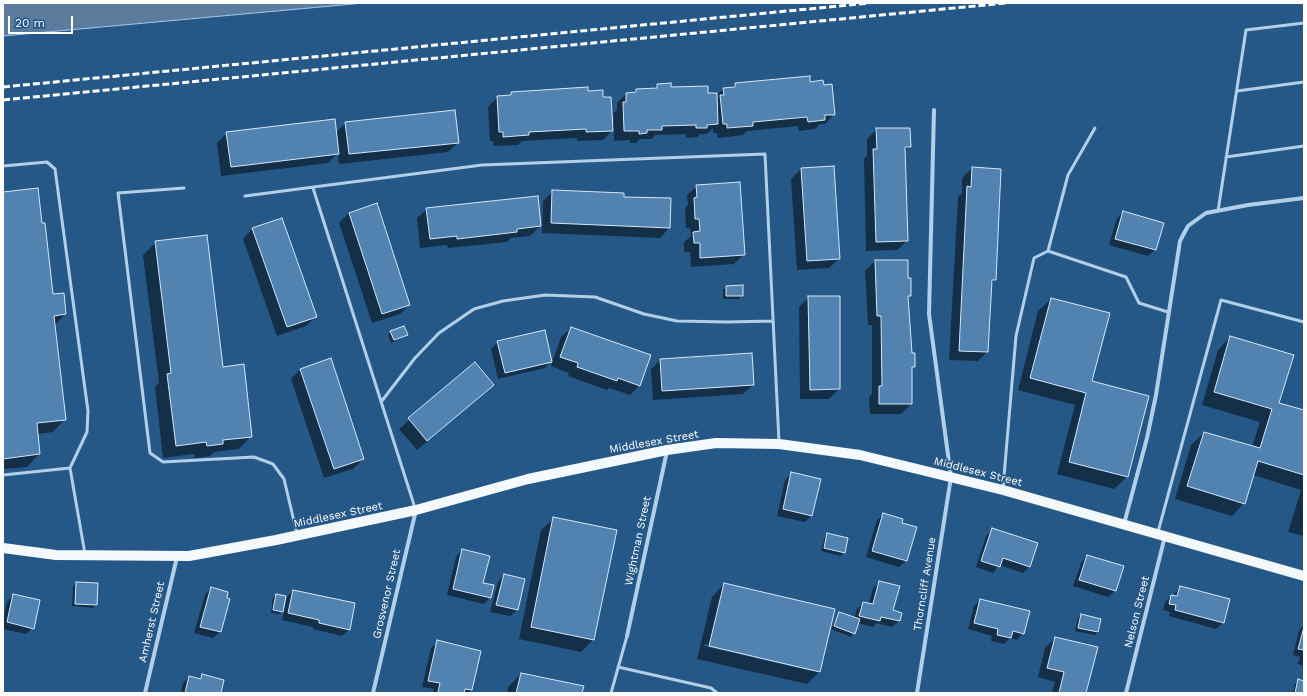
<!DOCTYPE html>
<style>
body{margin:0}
#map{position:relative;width:1307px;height:696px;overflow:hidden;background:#265887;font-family:"Work Sans",sans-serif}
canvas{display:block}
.frame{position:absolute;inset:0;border:4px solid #fff;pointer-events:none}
.scale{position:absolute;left:8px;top:16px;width:65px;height:18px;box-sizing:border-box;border:2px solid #fff;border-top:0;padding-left:5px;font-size:12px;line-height:14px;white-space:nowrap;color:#fff;-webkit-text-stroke:3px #265887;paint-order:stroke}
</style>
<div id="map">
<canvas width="1307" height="696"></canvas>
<div class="frame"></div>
<div class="scale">20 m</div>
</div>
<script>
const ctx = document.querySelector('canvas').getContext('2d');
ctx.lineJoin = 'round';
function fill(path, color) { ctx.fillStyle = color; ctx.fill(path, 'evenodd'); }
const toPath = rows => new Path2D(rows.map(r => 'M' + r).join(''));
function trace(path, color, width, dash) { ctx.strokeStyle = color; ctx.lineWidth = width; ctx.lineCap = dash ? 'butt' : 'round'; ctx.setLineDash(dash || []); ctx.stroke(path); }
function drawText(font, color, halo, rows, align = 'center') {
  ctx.font = font + ' "Work Sans",sans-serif'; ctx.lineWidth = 3.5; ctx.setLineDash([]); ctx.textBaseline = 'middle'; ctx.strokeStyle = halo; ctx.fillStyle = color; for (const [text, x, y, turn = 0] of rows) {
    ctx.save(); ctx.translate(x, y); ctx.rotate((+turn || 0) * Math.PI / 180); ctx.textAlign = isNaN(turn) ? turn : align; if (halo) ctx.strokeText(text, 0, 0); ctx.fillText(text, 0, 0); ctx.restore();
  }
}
const water = toPath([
 [3,3,364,3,3,36,3,3]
]);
fill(water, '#5b7c9d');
trace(water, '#a6cae9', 1);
fill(toPath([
 [809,83,834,114,825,124,820,124,815,129,799,131,798,126,747,131,743,135,718,138,717,133,713,133,713,128,707,134,700,134,697,137,686,138,686,134,655,135,652,139,640,139,636,143,630,143,630,140,614,141,614,129,603,140,577,141,577,138,522,141,518,145,494,146,493,141,490,141,488,107,498,97,508,96,511,93,588,92,602,98,612,122,614,122,613,113,617,110,617,103,626,94,632,93,636,90,653,89,657,85,716,96,723,89,731,88,735,84],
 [346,123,458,143,448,152,339,164,338,153,328,163,221,176,217,143,227,133,335,133],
 [877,129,910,146,905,151,907,241,897,250,866,251,864,159,867,156,867,139],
 [972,168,995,280,991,284,987,352,978,361,949,360,958,197,962,193,962,178],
 [801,169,839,259,829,268,797,270,791,179],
 [697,186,744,254,734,264,691,267,690,252,684,252,684,242,691,236,690,228,686,228,685,208,688,205,687,195],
 [553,191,623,198,670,199,669,228,660,238,542,233,543,201],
 [3,193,52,295,65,314,55,325,65,419,53,432,37,434,39,454,27,467,3,469],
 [377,204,409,305,400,314,372,323,339,223,349,213],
 [427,209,540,226,530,236,511,238,507,242,448,248,447,245,420,248,417,218],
 [1124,212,1163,224,1155,250,1148,256,1109,245,1117,218],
 [281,219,316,317,306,326,277,336,243,239,252,229],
 [156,242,222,368,251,436,239,449,214,452,210,456,195,458,194,454,163,458,155,387,159,383,143,255],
 [875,261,907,261,907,279,910,295,908,298,911,354,914,366,911,370,911,404,901,414,870,414,869,397,872,394,872,325,868,325,865,271],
 [726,286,742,296,739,299,723,299,723,290],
 [809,297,839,297,839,389,829,399,800,399,799,307],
 [1051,299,1091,382,1148,397,1127,477,1114,489,1057,474,1075,405,1018,390,1038,311],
 [571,328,640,385,630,395,609,388,607,390,568,376,569,373,551,366,561,337],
 [391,332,407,335,391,343,388,335],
 [1230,337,1278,404,1304,411,1304,536,1288,532,1301,490,1253,475,1244,503,1232,516,1175,499,1191,445,1204,433,1252,447,1260,422,1202,405,1218,350],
 [498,342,551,361,545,368,498,379,491,349],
 [660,360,753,385,743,394,653,400,651,369],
 [475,363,493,385,417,450,399,429],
 [301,369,363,459,353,469,324,478,291,379],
 [792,473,811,516,805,522,777,516,785,480],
 [884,514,901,523,915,528,906,561,899,567,866,557,877,520],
 [554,518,593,640,581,652,519,639,541,530],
 [993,529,1029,567,1023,573,999,565,993,573,976,567,986,536],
 [828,534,844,553,841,556,821,551,825,537],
 [462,550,490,597,484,604,447,595,456,557],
 [1087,556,1122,567,1115,591,1108,597,1073,586,1081,563],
 [504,575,524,580,517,610,510,616,490,612,498,582],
 [880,582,892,611,901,613,899,621,892,627,876,623,873,627,858,623,851,637,831,629,840,613,854,618,857,609,863,603,869,604,873,588],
 [76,583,96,605,93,608,72,606,73,586],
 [724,584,819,672,807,684,697,659,712,597],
 [705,644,811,669,811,671,704,646],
 [1180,587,1223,623,1216,629,1169,616,1170,612,1163,610,1165,602,1171,596,1173,596],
 [211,588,229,599,220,632,213,638,194,633,205,595],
 [293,591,349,629,342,636,313,629,313,627,282,620,287,597],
 [14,595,33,628,26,634,3,629,3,620,7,602],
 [276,595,284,610,279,614,271,613,273,598],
 [980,600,1023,633,1017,640,1010,638,1004,644,991,641,992,636,968,629,974,606],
 [1081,615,1100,620,1098,632,1095,635,1075,631,1078,618],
 [1304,625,1304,666,1298,664,1300,657,1293,655,1299,630],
 [1055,638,1085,693,1052,693,1055,682,1038,677,1045,648],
 [438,642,471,690,468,693,433,693,434,689,422,687,431,648],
 [521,674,581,693,507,693,508,687],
 [203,676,220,693,181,693,183,683,189,677,199,679],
 [1298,681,1304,682,1304,693,1293,693,1295,684]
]), '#0007');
const building = toPath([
 [810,76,810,82,823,80,824,85,832,84,835,115,825,115,825,120,808,122,807,117,753,122,753,126,727,128,727,124,723,124,720,95,724,95,723,88,735,87,735,83,810,76],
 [671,83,671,87,708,86,708,93,717,93,718,124,707,125,707,128,696,128,696,125,662,126,662,130,647,130,647,133,639,134,639,131,624,131,623,102,626,102,626,93,636,92,636,89,657,88,657,84,671,83],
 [588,87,588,91,603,90,603,97,611,97,613,131,586,132,586,129,529,132,529,135,503,137,503,132,499,132,497,96,511,95,511,92,588,87],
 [455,110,459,143,349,154,345,122,455,110],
 [335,119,339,154,231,167,226,132,335,119],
 [876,128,910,128,911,147,905,147,908,241,876,242,873,149,877,149,876,128],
 [834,166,840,259,807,261,801,168,834,166],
 [972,167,1001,169,996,280,992,280,988,352,959,351,967,186,971,187,972,167],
 [740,182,745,255,700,258,700,243,694,243,693,232,700,231,699,219,695,219,694,198,697,197,696,185,740,182],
 [38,188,42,223,45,223,53,294,64,293,66,314,54,316,66,420,37,423,40,454,3,459,3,192,38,188],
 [552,190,624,193,624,197,671,198,670,228,551,223,552,190],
 [538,196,541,226,517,229,517,232,457,239,457,236,430,239,426,208,538,196],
 [377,203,410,305,382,314,349,213,377,203],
 [1123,211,1164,223,1156,250,1115,239,1123,211],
 [282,218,317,317,287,327,252,228,282,218],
 [207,235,223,367,244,364,252,437,223,440,223,444,207,446,206,442,176,446,167,374,171,373,155,241,207,235],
 [875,260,908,260,908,278,911,278,911,296,908,296,912,353,915,353,915,367,912,367,912,404,879,404,879,386,882,386,881,316,877,316,875,260],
 [743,285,743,296,726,296,726,286,743,285],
 [808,296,840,296,840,389,810,390,808,296],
 [1051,298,1110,313,1092,381,1149,396,1128,477,1069,462,1086,393,1030,378,1051,298],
 [404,326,408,335,394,340,390,331,404,326],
 [571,327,651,355,640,386,618,378,617,381,577,367,578,363,560,357,571,327],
 [545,330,552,362,505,373,497,341,545,330],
 [1230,336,1294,355,1279,403,1304,410,1304,475,1258,461,1245,504,1187,486,1204,432,1260,448,1272,409,1214,392,1230,336],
 [752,353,754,385,662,391,660,359,752,353],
 [331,358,364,459,334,469,300,369,331,358],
 [475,362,494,385,427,441,408,418,475,362],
 [791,472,821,479,812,516,783,509,791,472],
 [883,513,903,519,902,523,917,527,907,561,872,551,883,513],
 [553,517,617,530,594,640,531,627,553,517],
 [992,528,1038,543,1030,567,1003,558,1000,567,981,561,992,528],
 [827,533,848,538,845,553,824,548,827,533],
 [462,549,490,556,483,583,494,585,491,598,453,589,462,549],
 [1087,555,1124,566,1116,591,1079,580,1087,555],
 [504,574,525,579,518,610,496,605,504,574],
 [879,581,900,586,893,610,902,613,900,621,881,617,880,621,859,616,863,602,873,604,879,581],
 [76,582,98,583,97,605,75,604,76,582],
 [724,583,835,609,820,672,709,646,724,583],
 [1180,586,1230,599,1224,623,1175,610,1176,605,1169,604,1171,595,1177,596,1180,586],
 [211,587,228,592,227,598,230,599,221,632,200,627,211,587],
 [293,590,355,603,350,630,319,623,319,620,288,613,293,590],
 [13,594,40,600,34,629,7,622,13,594],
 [276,594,286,596,283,612,273,610,276,594],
 [980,599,1030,611,1024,634,1013,631,1011,638,997,635,998,629,974,623,980,599],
 [839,612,860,619,855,634,834,626,839,612],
 [1081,614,1101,619,1098,632,1078,628,1081,614],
 [1304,627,1304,650,1298,649,1304,627],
 [1055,637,1098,647,1086,693,1059,693,1064,672,1047,668,1055,637],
 [437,640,481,651,472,690,465,689,464,693,442,693,438,692,440,683,428,681,437,640],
 [521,673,584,686,582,693,516,693,521,673],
 [202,674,224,680,221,693,185,693,189,676,201,679,202,674],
 [1298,679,1304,681,1304,693,1295,693,1298,679]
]);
fill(building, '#5283b0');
trace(building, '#d5e7f7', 1);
trace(toPath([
 [1237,91,1304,82],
 [1226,157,1304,146],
 [3,166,47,162,55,169,88,411,87,432,70,468],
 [184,188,118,193,150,453,163,462,254,457,273,464,284,479,297,534],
 [313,188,415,508],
 [245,196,482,165,765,154,779,442],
 [1218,211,1246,30,1304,23],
 [1048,251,1068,175,1095,128],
 [381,402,415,358,439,333,474,309,503,301,545,295,595,297,644,314,677,321,727,322,773,321],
 [3,475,70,468,85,554],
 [1003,488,1016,336,1034,258,1048,251,1126,277,1139,303,1168,312],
 [1158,532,1221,300,1304,322],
 [618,667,711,688,717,693],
 [611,693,627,636]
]), '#b1cfe8', 3);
trace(toPath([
 [1124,524,1147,438,1156,395,1180,241,1188,226,1206,213,1248,205,1304,198],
 [627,636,667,451],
 [145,693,177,557],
 [373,693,416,510],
 [917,693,951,477,929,314,934,110],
 [1126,693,1165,536]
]), '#b1cfe8', 4);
trace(toPath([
 [3,548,56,555,189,556,276,540,416,510,528,479,667,450,716,443,779,444,860,455,1003,490,1304,576]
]), '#f4f9fe', 10);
trace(toPath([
 [3,87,870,3],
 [3,100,1006,3]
]), '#fff', 3, [7, 3]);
drawText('11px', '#fff', '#265887', [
 ["Middlesex Street",654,442,-10],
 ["Middlesex Street",978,472,14],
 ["Middlesex Street",338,515,-12],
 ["Wightman Street",638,541,-78],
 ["Thorncliff Avenue",925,584,-81],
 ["Grosvenor Street",387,594,-77],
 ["Nelson Street",1137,612,-76],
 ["Amherst Street",152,622,-77]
]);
</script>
